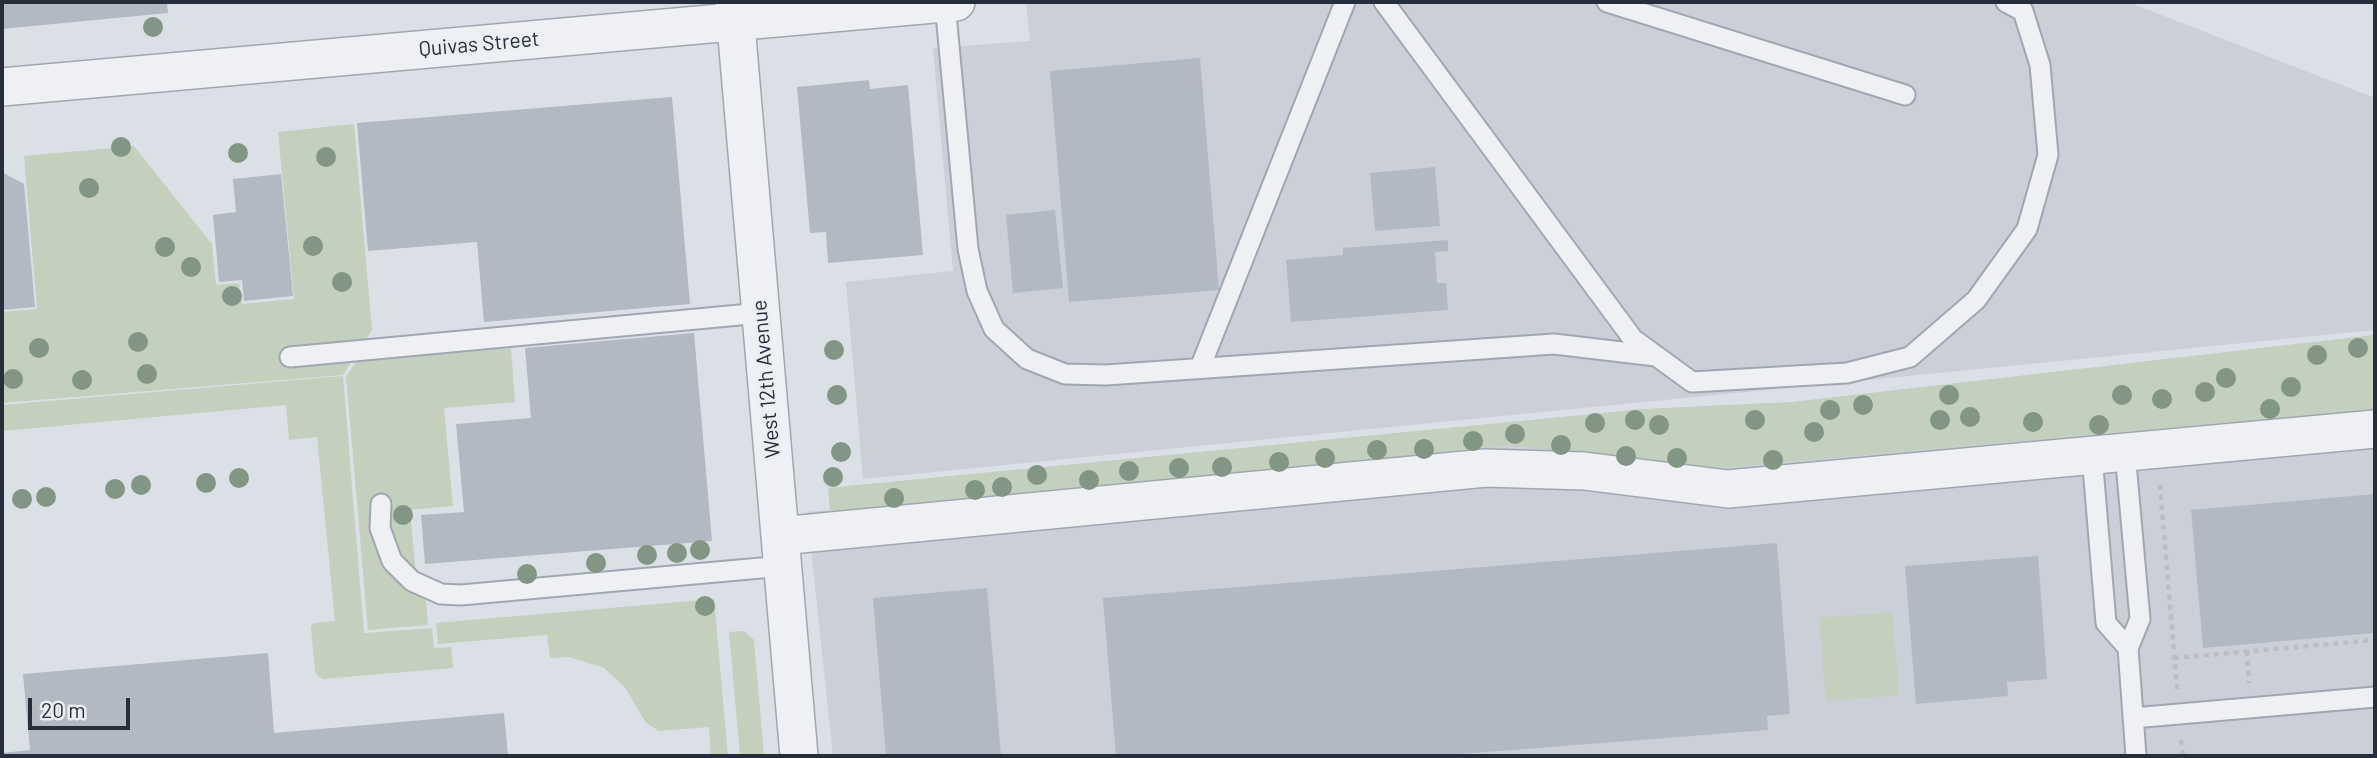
<!DOCTYPE html>
<style>
body{margin:0}
#map{position:relative;width:2377px;height:758px;overflow:hidden;background:#dbe0e6;font-family:Barlow,sans-serif}
canvas{display:block}
.frame{position:absolute;inset:0;border:4px solid #262e3c;pointer-events:none}
.scale{position:absolute;left:28px;top:698px;width:102px;height:32px;box-sizing:border-box;border:4px solid #262e3c;border-top:0;padding-left:9px;font-size:21px;line-height:24px;white-space:nowrap;color:#262e3c;-webkit-text-stroke:5px #ebeff4;paint-order:stroke}
</style>
<div id="map">
<canvas width="2377" height="758"></canvas>
<div class="frame"></div>
<div class="scale">20 m</div>
</div>
<script>
const ctx = document.querySelector('canvas').getContext('2d');
ctx.lineJoin = 'round';
function fill(path, color) { ctx.fillStyle = color; ctx.fill(path, 'evenodd'); }
const toPath = rows => new Path2D(rows.map(r => 'M' + r).join(''));
function trace(path, color, width, dash) { ctx.strokeStyle = color; ctx.lineWidth = width; ctx.lineCap = dash ? 'butt' : 'round'; ctx.setLineDash(dash || []); ctx.stroke(path); }
function drawText(font, color, halo, rows, align = 'center') {
  ctx.font = font + ' Barlow,sans-serif'; ctx.lineWidth = 7; ctx.setLineDash([]); ctx.textBaseline = 'middle'; ctx.strokeStyle = halo; ctx.fillStyle = color; for (const [text, x, y, turn = 0] of rows) {
    ctx.save(); ctx.translate(x, y); ctx.rotate((+turn || 0) * Math.PI / 180); ctx.textAlign = isNaN(turn) ? turn : align; if (halo) ctx.strokeText(text, 0, 0); ctx.fillText(text, 0, 0); ctx.restore();
  }
}
fill(toPath([
 [1026,2,2128,2,2375,98,2375,330,863,479,846,282,953,271,933,48,1030,41],
 [2375,335,2375,756,833,756,807,512,830,510,828,488,1645,409,1793,402]
]), '#cacfd8');
fill(toPath([
 [354,124,372,330,343,375,2,403,2,312,37,309,24,156,134,146,212,244,216,285,239,283,242,304,294,299,278,132],
 [2375,335,2375,409,1730,467,1700,468,1510,445,844,512,830,510,828,488,1645,409,1793,402],
 [511,348,515,402,444,408,453,506,410,510,416,576,424,576,428,625,368,630,346,376,357,361],
 [343,376,364,633,432,628,434,648,451,647,453,668,323,679,318,676,315,671,311,627,314,623,335,621,317,437,289,440,286,405,2,431,2,405],
 [714,599,728,756,711,756,709,727,659,731,646,723,624,686,604,668,569,657,550,658,547,635,438,644,436,623],
 [1892,612,1899,695,1826,701,1819,618],
 [744,631,754,640,764,756,740,756,729,632]
]), '#c2d0bd');
fill(toPath([
 [2,2,167,2,168,13,2,29],
 [1200,58,1219,290,1069,302,1050,71],
 [869,80,870,89,908,85,923,255,828,263,826,232,810,233,797,87],
 [672,97,690,304,484,322,477,242,368,251,357,123],
 [1435,167,1440,226,1375,231,1370,173],
 [2,172,24,184,35,307,2,310],
 [281,174,293,296,244,301,242,280,219,282,213,215,236,212,233,179],
 [1055,210,1063,288,1013,293,1006,215],
 [1448,240,1448,251,1435,252,1437,283,1446,283,1448,310,1291,322,1286,260,1343,255,1343,248],
 [694,333,712,541,425,564,421,515,464,512,456,424,531,418,525,348],
 [2375,494,2375,633,2203,648,2191,510],
 [1777,543,1790,714,1767,716,1768,730,1435,756,1116,756,1103,598],
 [2038,556,2047,679,2007,682,2008,696,1916,704,1905,566],
 [987,588,1001,756,886,756,873,598],
 [268,653,274,733,504,713,508,756,2,756,2,753,30,750,23,674]
]), '#b3b9c2');
const lane = toPath([
 [1384,2,1633,339,1692,382,1847,373,1910,357,1976,300,2027,229,2048,155,2040,65,2023,11,2006,2],
 [1607,2,1905,95],
 [945,3,968,249,977,291,994,329,1027,359,1065,374,1106,375,1554,344,1656,356],
 [290,357,761,313],
 [1200,368,1345,2],
 [2125,452,2140,619,2128,648,2136,756],
 [2092,455,2106,623,2128,648],
 [381,504,380,528,392,561,412,581,441,594,461,595,783,566],
 [2133,718,2375,697]
]);
const street = toPath([
 [734,2,799,756],
 [2,87,956,2],
 [780,536,1486,468,1584,471,1728,489,2375,429]
]);
trace(lane, '#a1a7b0', 23);
trace(street, '#a1a7b0', 40);
trace(toPath([
 [2160,485,2177,689],
 [2247,651,2249,683],
 [2174,658,2375,640],
 [2181,740,2183,756]
]), '#babec4', 4.5, [5, 5]);
trace(lane, '#eef0f4', 19);
trace(street, '#eef0f4', 37);
ctx.fillStyle = '#839584';
for (const [x, y] of [
 [153,27],
 [121,147],
 [238,153],
 [326,157],
 [89,188],
 [313,246],
 [165,247],
 [191,267],
 [342,282],
 [232,296],
 [138,342],
 [39,348],
 [2358,348],
 [834,350],
 [2317,355],
 [147,374],
 [2226,378],
 [13,379],
 [82,380],
 [2291,387],
 [2205,392],
 [837,395],
 [1949,395],
 [2122,395],
 [2162,399],
 [1863,405],
 [2270,409],
 [1830,410],
 [1970,417],
 [1635,420],
 [1755,420],
 [1940,420],
 [2033,422],
 [1595,423],
 [1659,425],
 [2099,425],
 [1814,432],
 [1515,434],
 [1473,441],
 [1561,445],
 [1424,449],
 [1377,450],
 [841,452],
 [1626,456],
 [1325,458],
 [1677,458],
 [1773,460],
 [1279,462],
 [1222,467],
 [1179,468],
 [1129,471],
 [1037,475],
 [833,477],
 [239,478],
 [1089,480],
 [206,483],
 [141,485],
 [1002,487],
 [115,489],
 [975,490],
 [46,497],
 [894,498],
 [22,499],
 [403,515],
 [700,550],
 [677,553],
 [647,555],
 [596,563],
 [527,574],
 [705,606]
]) { ctx.beginPath(); ctx.arc(x, y, 10, 0, 2 * Math.PI); ctx.fill(); }
drawText('21px', '#262e3c', '#ebeff4', [
 ["Quivas Street",479,44,-5],
 ["West 12th Avenue",766,379,-95]
]);
</script>
